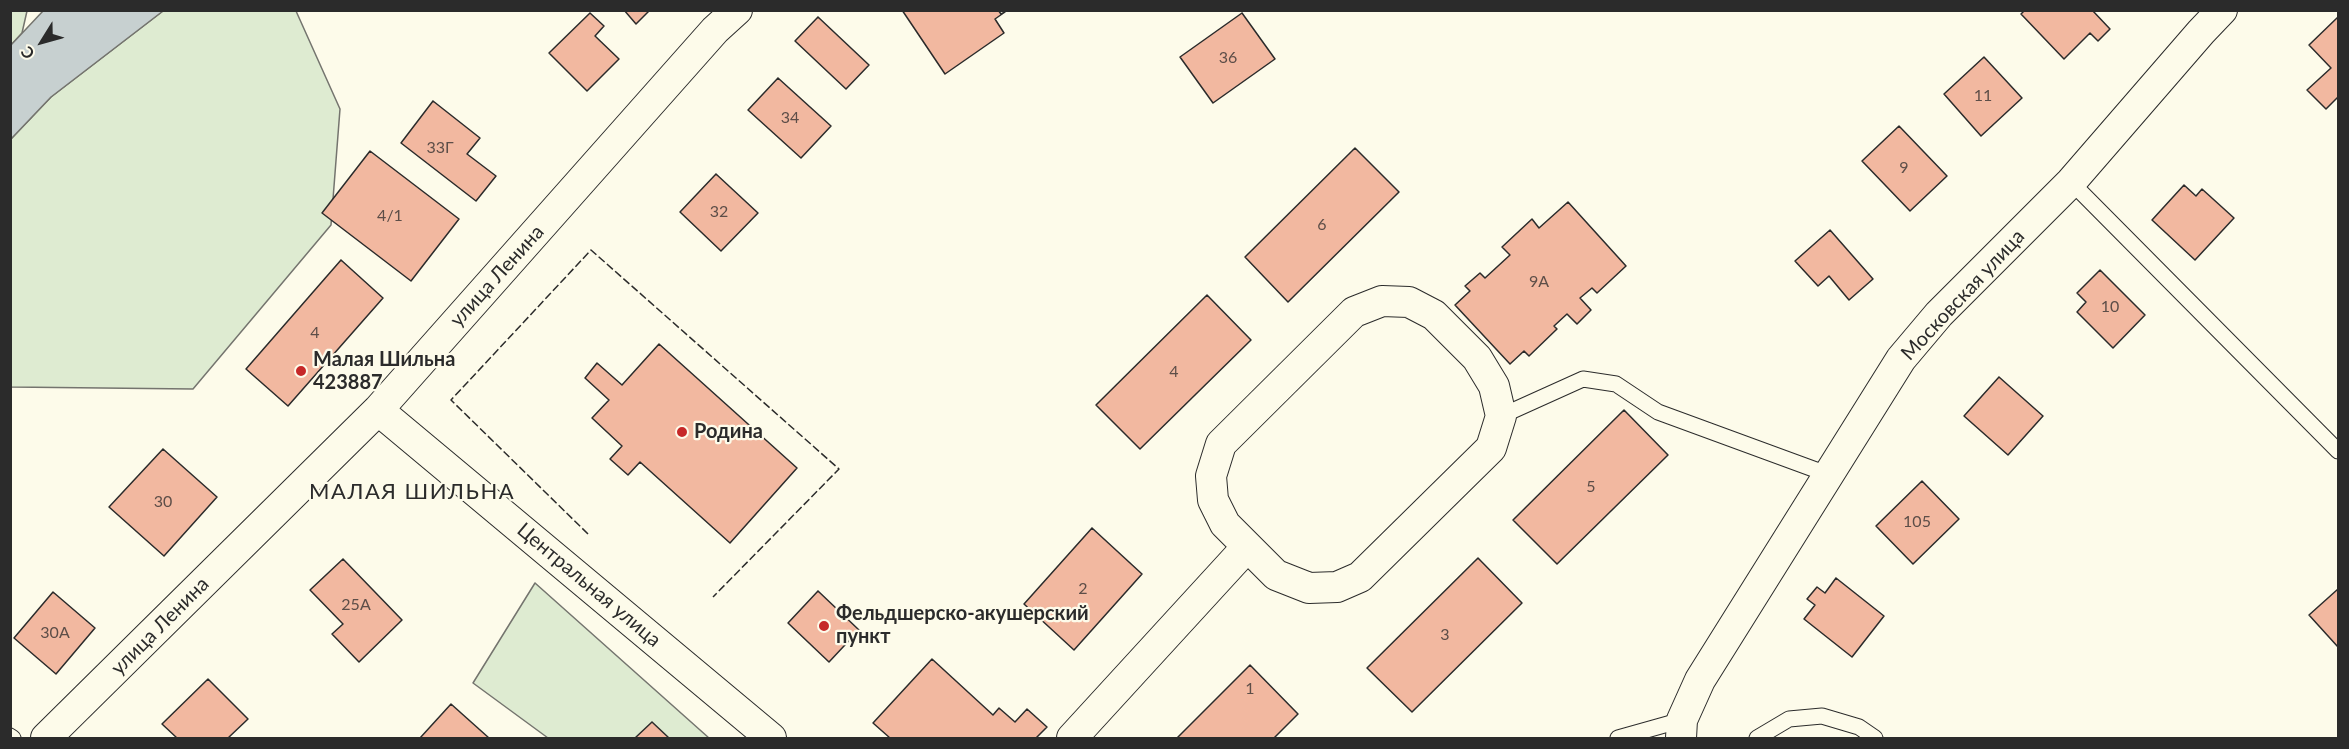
<!DOCTYPE html>
<meta charset="utf-8">
<style>
body{margin:0}
#map{position:relative;width:2349px;height:749px;overflow:hidden;background:#fdfbea;font-family:Lato,sans-serif}
canvas{display:block}
.frame{position:absolute;inset:0;border:12px solid #2b2b2b;pointer-events:none}
.north{position:absolute;left:12px;top:12px;width:60px;height:60px;-webkit-text-stroke:4px #fdfbea;paint-order:stroke;rotate:233deg;font-size:16px;font-weight:700;line-height:24px;text-align:center;color:#2b2b2b}
.north::after{content:'';display:block;margin:auto;width:21px;height:27px;background:#2b2b2b;clip-path:polygon(50% 0,100% 100%,50% 72%,0 100%)}
</style>
<div id="map">
<canvas width="2349" height="749"></canvas>
<div class="frame"></div>
<div class="north">С</div>
</div>
<script>
const ctx = document.querySelector('canvas').getContext('2d');
ctx.lineJoin = 'round';
function fill(path, color) { ctx.fillStyle = color; ctx.fill(path, 'evenodd'); }
const toPath = rows => new Path2D(rows.map(r => 'M' + r).join(''));
function trace(path, color, width, dash) { ctx.strokeStyle = color; ctx.lineWidth = width; ctx.lineCap = dash ? 'butt' : 'round'; ctx.setLineDash(dash || []); ctx.stroke(path); }
function drawText(font, color, halo, rows, align = 'center') {
  ctx.font = font + ' Lato,sans-serif'; ctx.lineWidth = 4.5; ctx.setLineDash([]); ctx.textBaseline = 'middle'; ctx.strokeStyle = halo; ctx.fillStyle = color; for (const [text, x, y, turn = 0] of rows) {
    ctx.save(); ctx.translate(x, y); ctx.rotate((+turn || 0) * Math.PI / 180); ctx.textAlign = isNaN(turn) ? turn : align; if (halo) ctx.strokeText(text, 0, 0); ctx.fillText(text, 0, 0); ctx.restore();
  }
}
const green = toPath([
 [10,11,27,11,22,33,11,45,10,11],
 [163,11,296,11,340,109,331,225,193,389,11,387,11,139,51,97,163,11],
 [535,583,709,738,548,738,473,683,535,583]
]);
fill(green, '#deebd1');
trace(green, '#74746e', 1.5);
const water = toPath([
 [43,11,163,11,51,97,11,139,11,45,43,11]
]);
fill(water, '#c7d0d0');
trace(water, '#74746e', 1.5);
const building = toPath([
 [624,10,650,10,636,24,624,10],
 [902,10,998,10,1001,14,1005,12,995,19,1004,33,945,74,902,10],
 [2025,10,2092,10,2110,29,2098,41,2090,33,2064,59,2021,14,2025,10],
 [590,13,604,26,595,36,619,59,587,91,549,53,590,13],
 [1242,13,1275,59,1213,103,1180,57,1242,13],
 [818,17,869,65,846,89,795,41,818,17],
 [2338,17,2338,97,2326,109,2307,90,2331,68,2309,45,2338,17],
 [1984,57,2022,98,1981,136,1944,94,1984,57],
 [778,78,831,126,801,158,748,110,778,78],
 [433,101,480,138,467,154,496,176,476,201,401,143,433,101],
 [1899,126,1947,176,1910,211,1862,161,1899,126],
 [1355,148,1399,192,1288,302,1245,257,1355,148],
 [370,151,459,219,411,281,322,213,370,151],
 [716,174,758,213,721,251,680,212,716,174],
 [2184,185,2196,196,2202,189,2234,218,2195,260,2152,220,2184,185],
 [1568,202,1626,266,1597,293,1592,288,1580,298,1591,310,1577,324,1567,314,1554,326,1557,329,1529,356,1524,351,1510,364,1455,305,1470,291,1465,286,1480,273,1485,278,1510,255,1502,247,1532,219,1539,228,1568,202],
 [1830,230,1873,279,1849,300,1829,276,1818,286,1795,261,1830,230],
 [341,260,383,298,288,406,246,369,341,260],
 [2100,270,2145,315,2113,348,2077,312,2086,302,2077,293,2100,270],
 [1207,295,1251,340,1140,449,1096,405,1207,295],
 [659,344,797,468,730,543,640,462,628,475,610,459,622,446,592,418,609,400,585,378,597,363,622,385,659,344],
 [1999,377,2043,416,2008,455,1964,416,1999,377],
 [1624,410,1668,455,1557,564,1513,520,1624,410],
 [163,449,217,497,164,556,109,507,163,449],
 [1922,481,1959,519,1913,564,1876,526,1922,481],
 [1092,528,1142,574,1074,650,1024,604,1092,528],
 [1478,558,1522,603,1412,712,1367,668,1478,558],
 [343,559,402,620,359,662,332,634,343,624,310,590,343,559],
 [1836,578,1884,616,1852,657,1804,619,1815,605,1807,599,1817,587,1825,593,1836,578],
 [2338,589,2338,647,2309,615,2338,589],
 [818,591,859,630,829,662,788,623,818,591],
 [53,592,95,628,56,674,14,638,53,592],
 [932,659,993,715,999,708,1015,722,1027,709,1047,727,1036,738,890,738,873,723,932,659],
 [1250,665,1298,714,1274,738,1177,738,1250,665],
 [208,679,248,719,228,738,177,738,162,724,208,679],
 [451,704,489,738,420,738,451,704],
 [652,722,669,738,635,738,652,722]
]);
fill(building, '#f2b8a0');
trace(building, '#2b2b2b', 1.5);
const lane = toPath([
 [2071,182,2338,451],
 [1501,416,1583,379,1616,384,1658,412,1827,474],
 [10,736,13,738],
 [1618,738,1682,720],
 [1757,738,1789,719,1822,716,1859,727,1875,738]
]);
const street = toPath([
 [1382,301,1409,302,1434,315,1477,358,1494,386,1501,416,1491,448,1360,577,1337,587,1309,588,1276,575,1225,524,1213,500,1211,476,1221,444,1354,312,1382,301],
 [378,410,771,738],
 [46,738,378,410,715,30,737,10],
 [1072,738,1247,547],
 [1681,738,1682,720,1700,680,1901,359,1939,314,2071,182,2201,32,2222,10]
]);
trace(lane, '#2b2b2b', 17);
trace(street, '#2b2b2b', 32);
trace(lane, '#fdfbea', 15);
trace(street, '#fdfbea', 30);
trace(toPath([
 [588,534,451,400,591,250,839,469,713,597]
]), '#2b2b2b', 1.5, [8, 3]);
for (const [x, y, r, color] of [
 [301,371,6,"#c62828"],
 [682,432,6,"#c62828"],
 [824,626,6,"#c62828"]
]) { const dot = new Path2D(); dot.arc(x, y, r, 0, 2 * Math.PI); ctx.fillStyle = color; ctx.fill(dot); trace(dot, '#fdfbea', 2); }
drawText('16px', '#5d4e48', null, [
 ["36",1228,58],
 ["11",1983,96],
 ["34",790,118],
 ["33Г",440,148],
 ["9",1904,168],
 ["32",719,212],
 ["4/1",390,216],
 ["6",1322,225],
 ["9А",1539,282],
 ["10",2110,307],
 ["4",315,333],
 ["4",1174,372],
 ["5",1591,487],
 ["30",163,502],
 ["105",1917,522],
 ["2",1083,589],
 ["25А",356,605],
 ["30А",55,633],
 ["3",1445,635],
 ["1",1250,689]
]);
drawText('20px', '#2b2b2b', '#fdfbea', [
 ["улица Ленина",497,276,-48],
 ["Московская улица",1963,295,-47],
 ["Центральная улица",589,585,40],
 ["улица Ленина",160,626,-45]
]);
drawText('bold 20px', '#2b2b2b', '#fdfbea', [
 ["Малая Шильна",313,360],
 ["423887",313,383],
 ["Родина",694,432],
 ["Фельдшерско-акушерский",836,614],
 ["пункт",836,637]
], 'left');
ctx.letterSpacing = '1.5px';
drawText('22px', '#2b2b2b', '#fdfbea', [
 ["МАЛАЯ ШИЛЬНА",412,492]
]);
ctx.letterSpacing = '0px';
</script>
